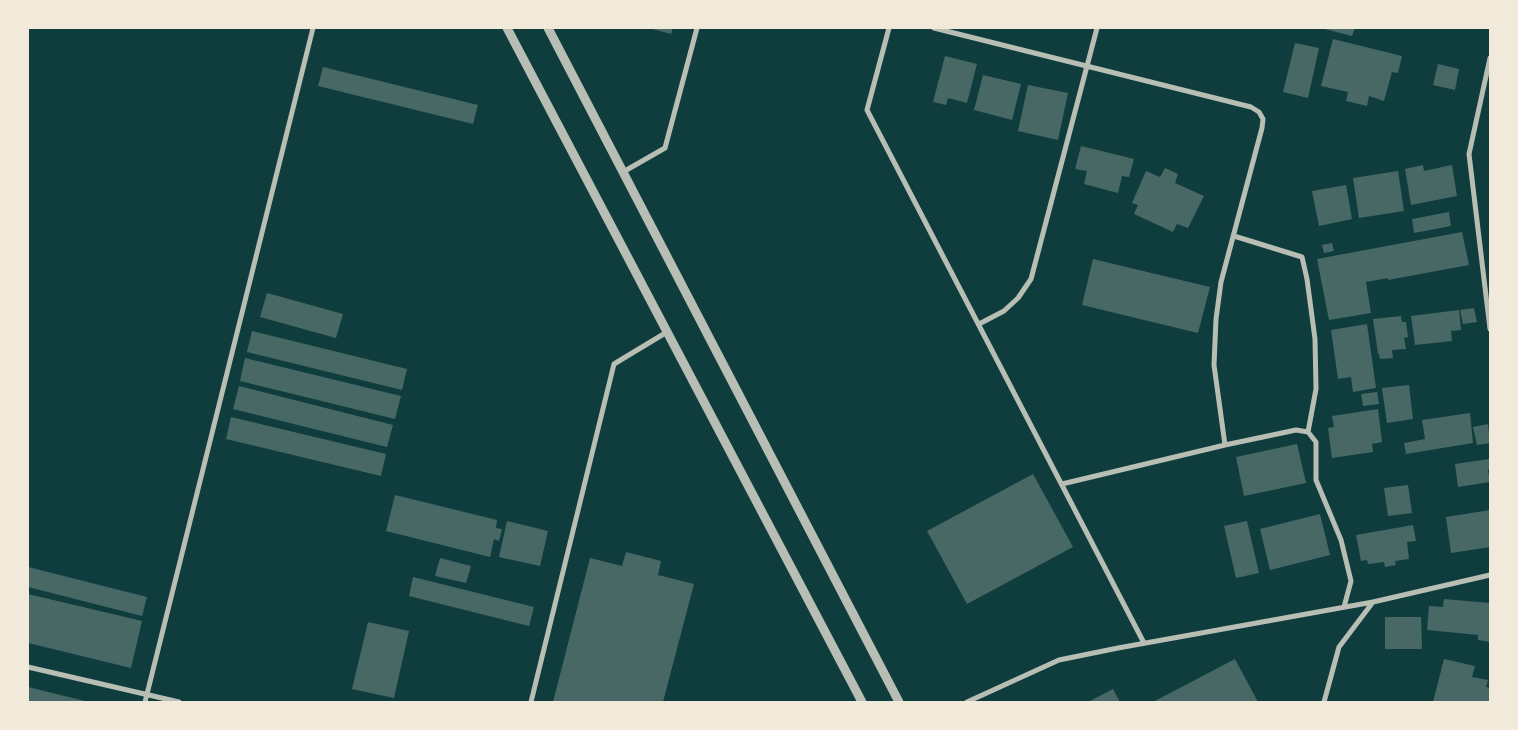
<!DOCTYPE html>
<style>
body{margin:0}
#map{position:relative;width:1518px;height:730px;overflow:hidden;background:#0f3d3e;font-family:"Roboto Condensed",sans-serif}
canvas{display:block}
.frame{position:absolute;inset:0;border:29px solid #f1e9da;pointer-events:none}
</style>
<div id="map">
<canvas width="1518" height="730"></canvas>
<div class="frame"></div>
</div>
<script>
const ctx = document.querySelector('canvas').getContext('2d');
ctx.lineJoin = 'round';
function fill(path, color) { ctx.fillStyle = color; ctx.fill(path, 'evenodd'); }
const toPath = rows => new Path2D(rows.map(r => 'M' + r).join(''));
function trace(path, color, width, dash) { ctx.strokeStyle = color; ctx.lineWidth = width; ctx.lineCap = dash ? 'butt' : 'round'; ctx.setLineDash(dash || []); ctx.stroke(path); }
fill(toPath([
 [649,28,673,28,671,34],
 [1321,28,1355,28,1352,36],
 [1333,39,1402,56,1398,73,1392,72,1384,101,1369,96,1367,106,1346,101,1348,92,1321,86],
 [1295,43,1319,48,1308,98,1283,92],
 [945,56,977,64,967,103,948,98,946,105,933,102],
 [1438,64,1459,69,1455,90,1433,85],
 [323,67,478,105,473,124,318,86],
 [983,75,1021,84,1012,120,974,110],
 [1028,85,1068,93,1058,140,1018,131],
 [1081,146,1134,159,1129,177,1122,176,1118,193,1084,184,1087,171,1075,169],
 [1423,165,1424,171,1452,165,1457,196,1411,205,1405,169],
 [1165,168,1178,174,1175,183,1204,196,1188,228,1177,224,1173,232,1134,214,1138,205,1132,203,1146,171,1160,177],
 [1398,171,1404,211,1359,218,1353,178],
 [1346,185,1352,219,1319,226,1312,191],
 [1449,212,1451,226,1414,233,1412,219],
 [1462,232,1469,265,1388,280,1388,278,1366,282,1371,313,1329,320,1317,259],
 [1332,243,1334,251,1324,253,1322,245],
 [1093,259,1210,287,1198,333,1082,305],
 [267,293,343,314,336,338,260,317],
 [1474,308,1477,322,1463,324,1460,310],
 [1459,310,1461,330,1451,331,1452,341,1415,345,1411,316],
 [1401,316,1402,322,1406,322,1408,337,1404,338,1406,349,1392,350,1393,358,1380,359,1379,354,1378,354,1373,319],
 [1367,324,1376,388,1353,392,1351,377,1338,379,1331,330],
 [252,331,407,369,402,390,247,352],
 [245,358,401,396,395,419,240,381],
 [1409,385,1413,419,1387,423,1382,388],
 [239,386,393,425,387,447,233,409],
 [1377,392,1379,404,1363,406,1361,394],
 [1378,409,1382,442,1372,444,1373,452,1332,458,1328,428,1334,427,1332,416],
 [1470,413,1473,443,1406,454,1404,443,1425,439,1422,420],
 [231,417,386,454,381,476,226,439],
 [1488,424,1490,443,1477,445,1473,427],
 [1297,444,1306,483,1244,496,1236,457],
 [1489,459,1490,469,1488,470,1490,482,1458,487,1455,464],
 [1033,474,1073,547,967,604,927,531],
 [1408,485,1412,513,1388,516,1384,488],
 [395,495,497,520,496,528,502,529,499,541,494,539,490,557,386,531],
 [1490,510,1490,547,1451,553,1446,517],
 [1320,514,1330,555,1270,570,1260,529],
 [507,521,548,531,540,566,499,557],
 [1247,521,1259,573,1236,578,1224,526],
 [1413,525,1416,541,1407,542,1409,559,1395,561,1396,565,1385,567,1384,562,1368,564,1367,560,1361,561,1356,535],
 [626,552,661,561,658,575,694,584,663,702,553,702,590,558,622,566],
 [440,558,471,566,466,583,435,576],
 [28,567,147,597,142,616,28,587],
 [413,577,534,607,529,626,409,596],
 [28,594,142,621,131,668,28,643],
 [1444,599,1490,603,1490,642,1478,640,1478,635,1427,630,1429,606,1443,607],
 [1385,617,1421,617,1422,649,1385,649],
 [368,622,409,631,394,698,352,689],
 [1235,659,1258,702,1153,702],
 [1444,659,1475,666,1472,677,1488,680,1486,687,1490,688,1490,702,1433,702],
 [28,687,89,702,28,702],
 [1113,689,1120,702,1088,702]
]), '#486865');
trace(toPath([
 [889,28,867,110,1144,643],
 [934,28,1251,107,1259,112,1263,119,1262,128,1221,282,1216,319,1214,365,1225,445],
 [1490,58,1469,154,1490,329],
 [623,172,665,148,697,28],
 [1234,236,1302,257,1307,279,1315,339,1316,389,1308,432],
 [979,324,1004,311,1018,298,1031,279,1097,28],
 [1062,484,1225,445,1296,430,1308,432,1316,442,1316,480,1341,540,1351,581,1344,607],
 [28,667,179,702],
 [145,702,313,28],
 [531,702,614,364,667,332],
 [967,702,1059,660,1118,648,1373,602],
 [1324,702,1339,647,1373,602,1490,575]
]), '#b8beb3', 5);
trace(toPath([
 [507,28,862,702],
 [548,28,899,702]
]), '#b8beb3', 9);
</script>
